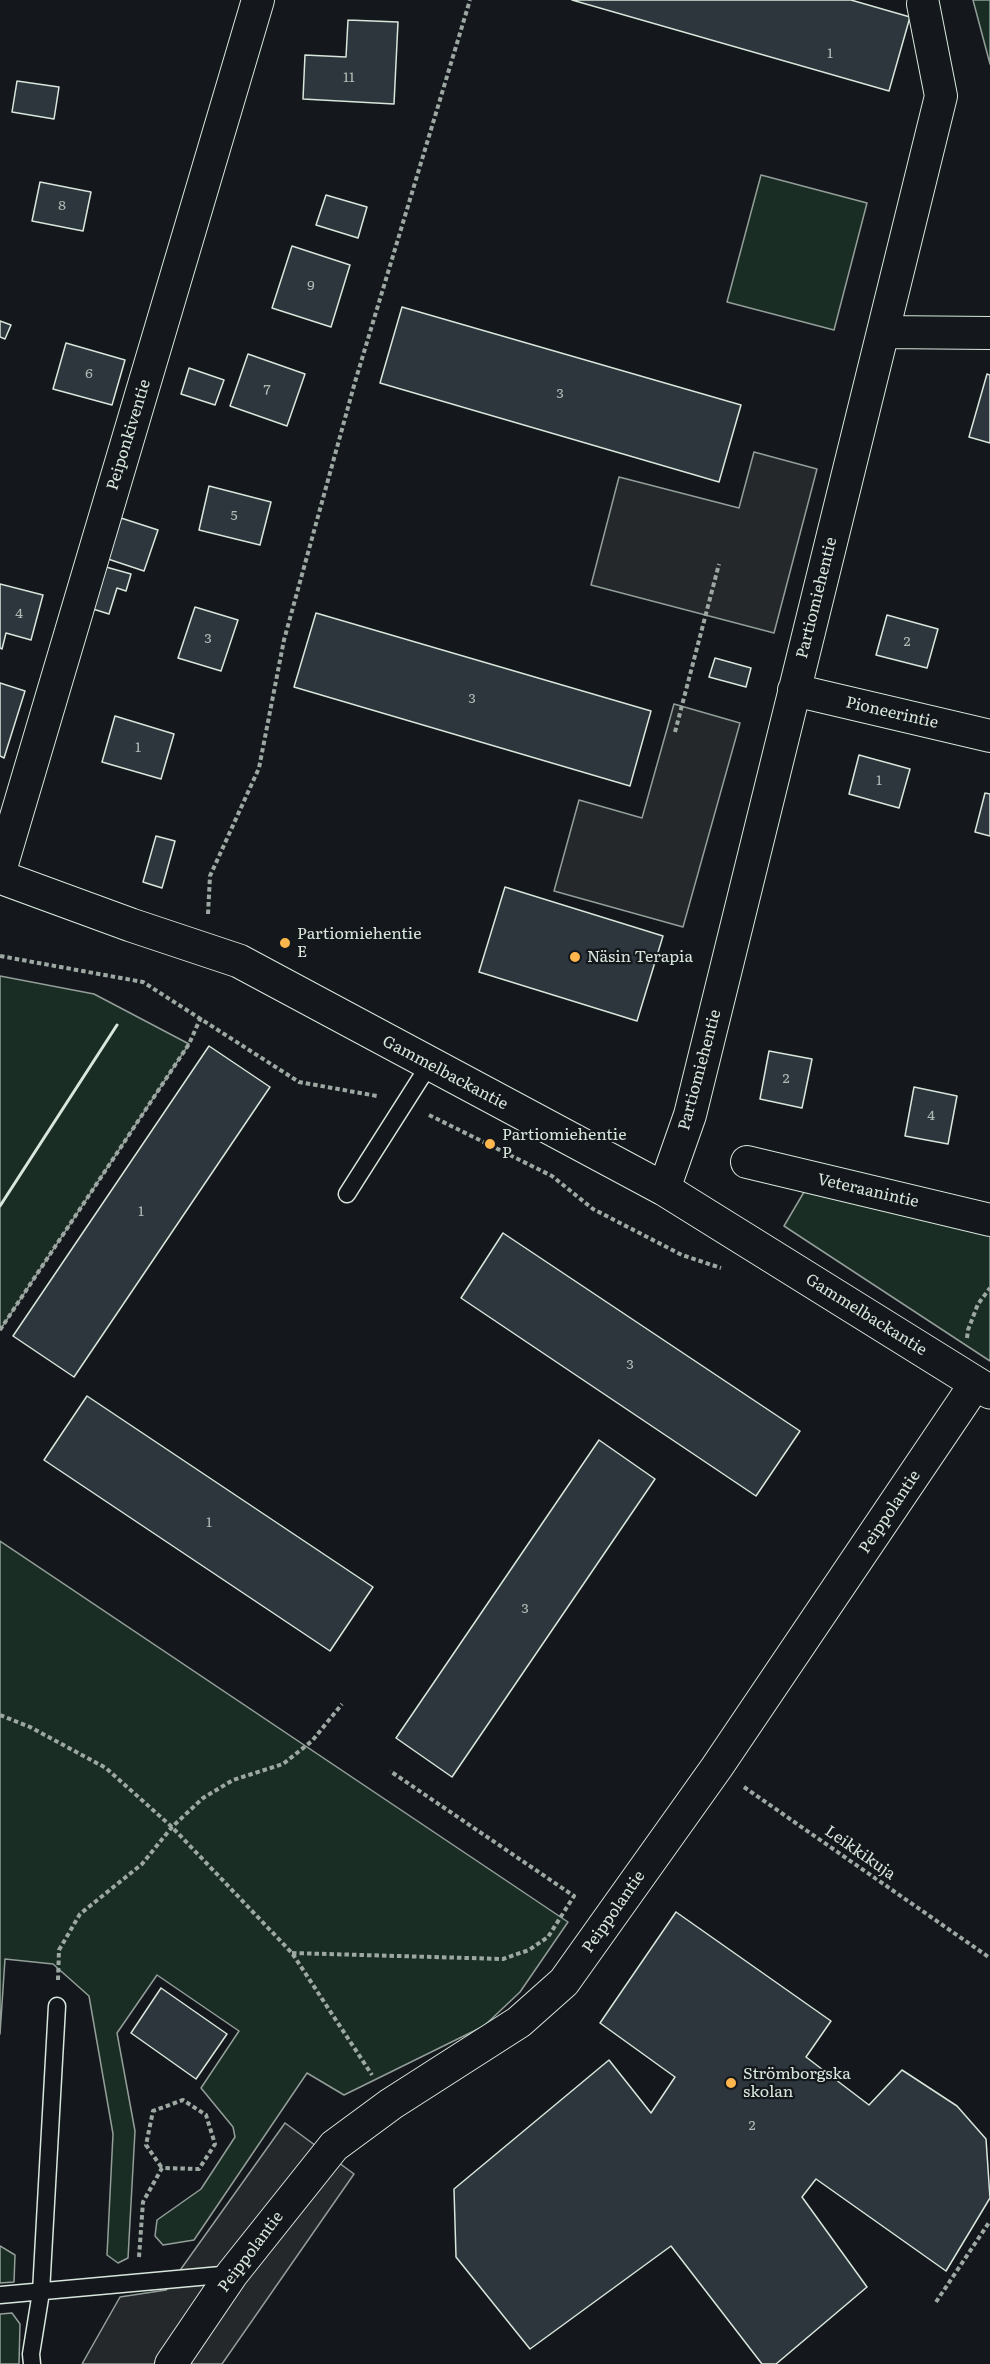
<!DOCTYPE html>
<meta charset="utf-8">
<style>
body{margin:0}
canvas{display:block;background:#14181c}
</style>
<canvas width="990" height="2364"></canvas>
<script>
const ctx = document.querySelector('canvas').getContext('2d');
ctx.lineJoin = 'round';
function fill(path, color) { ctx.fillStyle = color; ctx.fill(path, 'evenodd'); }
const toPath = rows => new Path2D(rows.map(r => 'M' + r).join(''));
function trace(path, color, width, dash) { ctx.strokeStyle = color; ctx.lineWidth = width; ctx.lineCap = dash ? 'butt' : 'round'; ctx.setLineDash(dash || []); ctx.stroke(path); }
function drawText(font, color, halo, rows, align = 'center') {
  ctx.font = font + ' Literata,serif'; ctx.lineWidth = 4.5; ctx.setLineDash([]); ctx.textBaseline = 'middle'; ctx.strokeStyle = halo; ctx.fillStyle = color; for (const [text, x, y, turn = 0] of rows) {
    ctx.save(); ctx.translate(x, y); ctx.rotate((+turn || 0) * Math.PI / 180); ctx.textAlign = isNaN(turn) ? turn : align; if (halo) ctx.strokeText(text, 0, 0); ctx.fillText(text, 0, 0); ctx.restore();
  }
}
const green = toPath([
 [973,0,990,0,990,64,973,0],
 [761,175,867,203,834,330,727,302,761,175],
 [0,976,94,994,189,1044,0,1330,0,976],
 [804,1192,990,1235,990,1361,784,1226,804,1192],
 [0,1541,568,1922,520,1992,484,2026,344,2095,307,2073,194,2240,163,2245,155,2236,157,2220,201,2189,235,2137,233,2127,201,2088,239,2031,157,1975,117,2033,135,2131,128,2258,118,2263,107,2255,113,2134,89,1996,53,1964,5,1959,0,2034,0,1541],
 [0,2246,15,2255,14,2282,0,2283,0,2246],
 [12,2313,20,2324,19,2364,0,2364,0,2314,12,2313]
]);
fill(green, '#1a2d24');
trace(green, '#939e99', 1.5);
const parking = toPath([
 [754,452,817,469,774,633,591,585,619,477,739,508,754,452],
 [674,704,740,723,683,927,554,891,579,800,642,818,674,704],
 [285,2123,354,2174,222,2364,82,2364,120,2297,166,2290,285,2123]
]);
fill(parking, '#24282b');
trace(parking, '#939e99', 1.5);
const building = toPath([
 [572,0,851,0,910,17,889,91,572,0],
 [348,20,398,22,394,104,303,99,305,55,346,57,348,20],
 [17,81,59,87,54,119,12,112,17,81],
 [40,182,91,192,83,231,32,221,40,182],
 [326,195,367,207,358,238,316,225,326,195],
 [292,246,350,265,331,327,272,308,292,246],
 [402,307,741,405,719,482,380,383,402,307],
 [0,321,11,325,5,339,0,337,0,321],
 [66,343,125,360,112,405,53,389,66,343],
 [248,354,305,374,287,426,230,406,248,354],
 [189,368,224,380,215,405,181,394,189,368],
 [987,374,990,375,990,443,969,437,987,374],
 [209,486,271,502,260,545,199,530,209,486],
 [121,518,158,530,144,571,108,559,121,518],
 [106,567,131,574,126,591,117,588,109,614,93,609,106,567],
 [0,584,43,595,31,640,6,633,2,649,0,648,0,584],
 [195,607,238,620,221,671,178,658,195,607],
 [316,613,651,711,630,786,294,687,316,613],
 [887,615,938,629,927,668,876,655,887,615],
 [715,658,751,668,746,687,709,677,715,658],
 [0,683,25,691,4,758,0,756,0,683],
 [115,716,174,734,161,779,102,762,115,716],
 [859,755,910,769,899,808,849,794,859,755],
 [985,793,990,794,990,836,975,832,985,793],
 [156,836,175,841,162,888,143,882,156,836],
 [505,887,663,936,637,1021,479,972,505,887],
 [209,1046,270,1087,74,1377,13,1336,209,1046],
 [769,1051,812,1059,802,1108,760,1099,769,1051],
 [914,1087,957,1096,948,1144,905,1136,914,1087],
 [503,1233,800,1431,756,1496,461,1298,503,1233],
 [87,1396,373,1587,330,1651,44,1460,87,1396],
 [599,1440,655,1479,452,1777,396,1738,599,1440],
 [676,1912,831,2021,806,2057,869,2105,902,2070,957,2106,986,2139,990,2198,946,2271,816,2179,802,2197,867,2287,776,2364,762,2364,671,2246,530,2349,456,2257,454,2189,609,2060,651,2113,675,2077,600,2023,676,1912],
 [161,1988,227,2034,196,2079,131,2033,161,1988]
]);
fill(building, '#2c363c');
trace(building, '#d8e6dc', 1.5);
const lane = toPath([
 [347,1194,429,1065],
 [0,2295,232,2274],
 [32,2364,31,2354,41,2292,57,2006]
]);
const street = toPath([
 [883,332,990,333],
 [794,690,990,736],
 [0,871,258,0],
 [747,1162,990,1220],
 [664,1189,690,1115,941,96,923,4],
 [171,2364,232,2274,334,2146,391,2104,519,2022,564,1982,717,1767,976,1383]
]);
const secondary = toPath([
 [0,877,131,925,239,961,664,1189,990,1392]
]);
trace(lane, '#d8e6dc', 19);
trace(street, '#d8e6dc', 34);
trace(secondary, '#d8e6dc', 35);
trace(toPath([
 [675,732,719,564],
 [208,914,210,876,259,768,284,640,355,382,470,0],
 [0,956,143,982,299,1082,377,1096],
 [429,1115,552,1176,593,1209,682,1255,721,1268],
 [0,1330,189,1044,201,1017],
 [967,1338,968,1330,978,1304,990,1288],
 [0,1715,30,1727,106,1768,172,1827,292,1953,372,2075],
 [744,1787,990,1958],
 [292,1953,503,1959,529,1950,548,1937,574,1896,390,1771],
 [58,1980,59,1950,80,1914,142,1864,172,1827,203,1798,233,1780,283,1764,312,1741,342,1704],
 [139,2257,143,2202,162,2168,199,2169,215,2144,206,2115,183,2100,153,2111,146,2145,162,2168],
 [936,2302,990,2221]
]), '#9da8a2', 4, [4.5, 3]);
trace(lane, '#14181c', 16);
trace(street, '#14181c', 32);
trace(secondary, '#14181c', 33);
trace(toPath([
 [0,1206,117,1025]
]), '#d8e6dc', 3);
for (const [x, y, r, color] of [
 [285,943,6,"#ffb74d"],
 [575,957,6,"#ffb74d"],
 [490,1144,6,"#ffb74d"],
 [731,2083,6,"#ffb74d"]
]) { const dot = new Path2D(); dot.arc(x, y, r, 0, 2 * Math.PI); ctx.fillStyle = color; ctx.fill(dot); trace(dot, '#14181c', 2); }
drawText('14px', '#adbab4', null, [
 ["1",830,54],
 ["11",349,78],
 ["8",62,206],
 ["9",311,286],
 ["6",89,374],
 ["7",267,390],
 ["3",560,394],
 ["5",234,516],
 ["4",19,614],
 ["3",208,639],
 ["2",907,642],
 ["3",472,699],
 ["1",138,748],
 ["1",879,781],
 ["2",786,1079],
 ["4",931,1116],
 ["1",141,1212],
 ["3",630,1365],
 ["1",209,1523],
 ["3",525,1609],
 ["2",752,2126]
]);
drawText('16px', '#d8e6dc', '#14181c', [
 ["Peiponkiventie",129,435,-73],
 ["Partiomiehentie",817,598,-76],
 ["Pioneerintie",892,713,13],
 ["Partiomiehentie",700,1070,-75],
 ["Gammelbackantie",445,1073,28],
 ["Veteraanintie",868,1191,13],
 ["Gammelbackantie",866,1315,32],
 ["Peippolantie",890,1512,-56],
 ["Leikkikuja",860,1853,35],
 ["Peippolantie",614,1912,-55],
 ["Peippolantie",251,2252,-53]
]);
drawText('16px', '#d8e6dc', '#14181c', [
 ["Partiomiehentie",297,934],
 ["E",297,952],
 ["Näsin Terapia",587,957],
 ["Partiomiehentie",502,1135],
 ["P",502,1153],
 ["Strömborgska",743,2074],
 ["skolan",743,2092]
], 'left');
</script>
